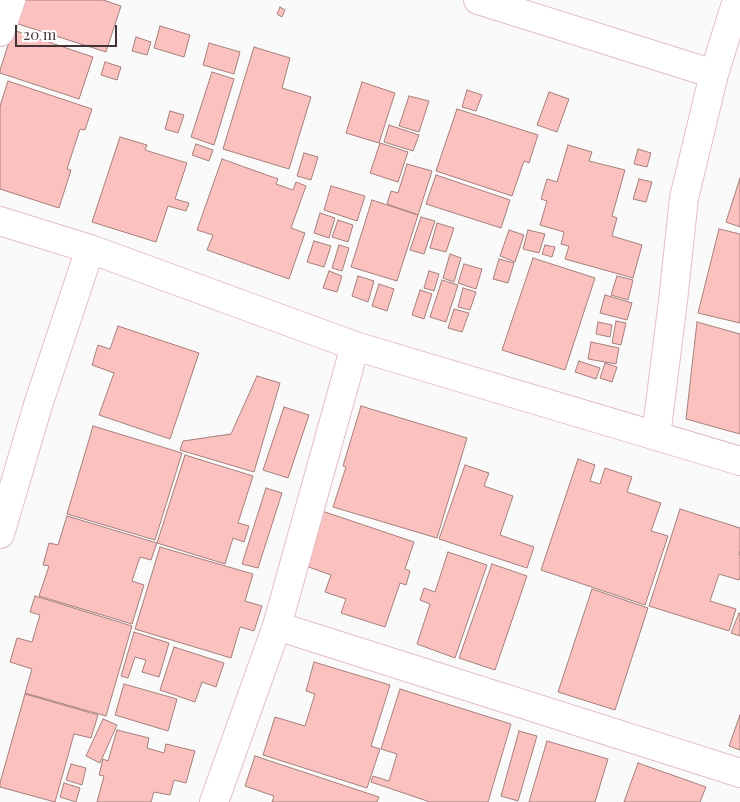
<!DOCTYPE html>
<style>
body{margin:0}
#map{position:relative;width:740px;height:802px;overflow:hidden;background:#fafafa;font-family:"Playfair Display",serif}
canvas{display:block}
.scale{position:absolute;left:15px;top:25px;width:102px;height:22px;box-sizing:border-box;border:2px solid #433338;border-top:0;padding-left:6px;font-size:15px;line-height:18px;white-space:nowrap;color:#433338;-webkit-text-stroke:4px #fff;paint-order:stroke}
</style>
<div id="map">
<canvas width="740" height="802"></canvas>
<div class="scale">20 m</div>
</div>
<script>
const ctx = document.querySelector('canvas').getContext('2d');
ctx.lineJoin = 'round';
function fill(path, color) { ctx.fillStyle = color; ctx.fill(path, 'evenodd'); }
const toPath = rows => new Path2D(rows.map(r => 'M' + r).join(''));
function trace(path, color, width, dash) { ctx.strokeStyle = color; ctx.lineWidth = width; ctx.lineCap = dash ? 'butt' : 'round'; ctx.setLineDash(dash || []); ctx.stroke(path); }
const building = toPath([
 [22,0,103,0,121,6,106,52,15,23,22,0],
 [280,7,285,10,282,17,277,14,280,7],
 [160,26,190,35,184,57,154,48,160,26],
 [13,30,93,57,79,99,0,73,0,70,13,30],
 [136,37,151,42,147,55,132,51,136,37],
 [209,43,240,52,234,74,203,65,209,43],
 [254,47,290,58,282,88,311,97,289,169,223,149,254,47],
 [105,62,121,67,117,80,101,75,105,62],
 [212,72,234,79,214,145,191,137,212,72],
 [8,81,92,109,85,130,80,129,67,169,71,170,59,208,0,189,0,106,8,81],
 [362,82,395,93,379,143,346,133,362,82],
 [467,90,482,95,476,111,462,107,467,90],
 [549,92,569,99,557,132,537,125,549,92],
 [409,96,429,101,419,132,399,126,409,96],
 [457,109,538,135,529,163,524,161,512,196,436,171,457,109],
 [170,111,184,115,178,133,165,129,170,111],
 [389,125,419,135,413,151,384,142,389,125],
 [120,137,147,145,145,150,187,163,175,199,189,203,186,211,168,206,156,242,92,222,120,137],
 [380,143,408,152,398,182,370,173,380,143],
 [196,144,213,150,209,161,192,155,196,144],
 [568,145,592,152,589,161,625,170,612,216,617,218,612,236,642,245,633,278,565,259,569,246,561,244,564,232,540,225,547,201,541,199,547,179,557,182,568,145],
 [638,149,651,153,647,167,634,164,638,149],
 [304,153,318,157,311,180,297,176,304,153],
 [222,159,278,179,276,184,293,190,296,182,306,186,291,228,305,233,289,279,207,250,213,235,197,230,222,159],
 [407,164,432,171,418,215,387,204,391,191,398,193,407,164],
 [436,175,510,200,501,228,426,204,436,175],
 [740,178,740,227,726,222,740,178],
 [639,179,652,182,646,202,633,199,639,179],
 [331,186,365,196,357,221,324,210,331,186],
 [372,200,418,215,397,281,351,267,372,200],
 [320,213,335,218,329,238,314,233,320,213],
 [421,217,435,221,424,254,410,250,421,217],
 [338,220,353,225,348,242,332,237,338,220],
 [437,223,454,228,446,252,430,248,437,223],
 [719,229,740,234,740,323,698,313,719,229],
 [509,230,524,235,515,262,500,256,509,230],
 [528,230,545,234,539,253,523,249,528,230],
 [314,241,331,246,324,267,307,262,314,241],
 [339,245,349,248,342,271,332,268,339,245],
 [545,245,555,247,552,257,542,254,545,245],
 [450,254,461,258,454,282,443,278,450,254],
 [533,258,595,278,565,370,502,350,533,258],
 [499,259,514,263,508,283,493,279,499,259],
 [464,264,482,269,476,289,458,283,464,264],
 [329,271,342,276,337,292,323,288,329,271],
 [429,271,439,274,434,291,424,288,429,271],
 [358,276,374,281,368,302,352,296,358,276],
 [617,276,633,280,628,300,611,295,617,276],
 [442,280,458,285,446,322,430,317,442,280],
 [379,284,394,289,387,311,372,306,379,284],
 [463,288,476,292,470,310,458,307,463,288],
 [420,290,432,294,424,319,412,315,420,290],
 [605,295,632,303,627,320,600,313,605,295],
 [454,309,469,313,462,332,448,328,454,309],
 [616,321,626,323,621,345,612,343,616,321],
 [598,322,612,325,610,337,596,334,598,322],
 [697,322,740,334,740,434,686,419,697,322],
 [118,326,199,353,170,439,99,415,114,373,92,365,98,345,110,349,118,326],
 [591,342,619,348,616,364,588,359,591,342],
 [579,361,600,368,596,379,575,372,579,361],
 [605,363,617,367,612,382,600,378,605,363],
 [257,376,280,383,254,472,180,450,183,441,231,434,257,376],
 [361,406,467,438,437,538,333,507,346,467,343,466,361,406],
 [284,407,309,415,288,478,263,470,284,407],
 [93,426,182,453,155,540,67,514,93,426],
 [185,455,253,476,238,523,249,526,244,542,233,538,225,564,157,543,185,455],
 [578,459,595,465,590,481,600,484,605,468,632,477,627,492,661,503,651,531,668,536,645,605,541,570,578,459],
 [465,465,489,473,484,486,513,496,500,535,534,547,527,568,439,539,465,465],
 [266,488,282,493,258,568,242,564,266,488],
 [680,509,740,528,740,550,739,555,740,555,740,576,739,580,719,574,710,601,736,609,729,631,649,606,680,509],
 [322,511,414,542,405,569,410,571,406,585,400,583,385,627,341,613,346,599,325,592,331,575,303,565,322,511],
 [67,516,157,543,151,560,140,557,132,581,144,585,132,624,39,596,49,566,43,565,49,543,58,545,67,516],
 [160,547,253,574,245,601,262,606,254,631,240,627,231,658,135,629,160,547],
 [448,552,487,565,455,658,417,644,430,604,420,600,424,588,435,592,448,552],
 [492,564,527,576,495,670,459,658,492,564],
 [592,589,648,608,615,710,558,692,592,589],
 [35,596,132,626,106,716,25,693,32,669,10,662,17,638,32,642,40,615,30,612,35,596],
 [739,613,740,614,740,636,731,633,739,613],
 [134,632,169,643,159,677,142,672,146,660,135,657,128,678,121,676,134,632],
 [174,647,224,663,216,687,202,682,195,702,160,690,174,647],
 [314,662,390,685,371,746,380,749,367,788,263,755,275,717,305,726,315,694,306,691,314,662],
 [124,684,177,699,168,731,115,715,124,684],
 [400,689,511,724,488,802,430,802,371,782,373,776,389,781,397,754,381,749,400,689],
 [25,694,98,715,91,738,74,734,55,802,0,787,0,783,25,694],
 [740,715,740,750,729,746,740,715],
 [103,719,117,725,100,763,86,756,103,719],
 [117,730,149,738,147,748,164,753,166,744,195,751,186,783,174,780,170,795,154,792,151,802,97,802,104,776,99,775,103,759,108,761,117,730],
 [519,731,537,736,518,801,501,796,519,731],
 [547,741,608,759,595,802,529,802,547,741],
 [255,756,379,797,377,802,272,802,274,796,245,786,255,756],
 [638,763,706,787,700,802,624,802,638,763],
 [71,764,86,768,82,785,66,780,71,764],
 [64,783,80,788,76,802,60,797,64,783]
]);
fill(building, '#fac1be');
trace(building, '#a67f7c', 1);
const minor = toPath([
 [478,0,714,74],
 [0,32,11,0],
 [0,221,90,249,355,346,740,461],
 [656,436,673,301,684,198,714,74,737,0],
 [0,534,38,405,90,249],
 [277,626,740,773],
 [214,802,277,626,355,346]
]);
trace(minor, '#e5bcc8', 30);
trace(minor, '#fff', 28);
</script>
